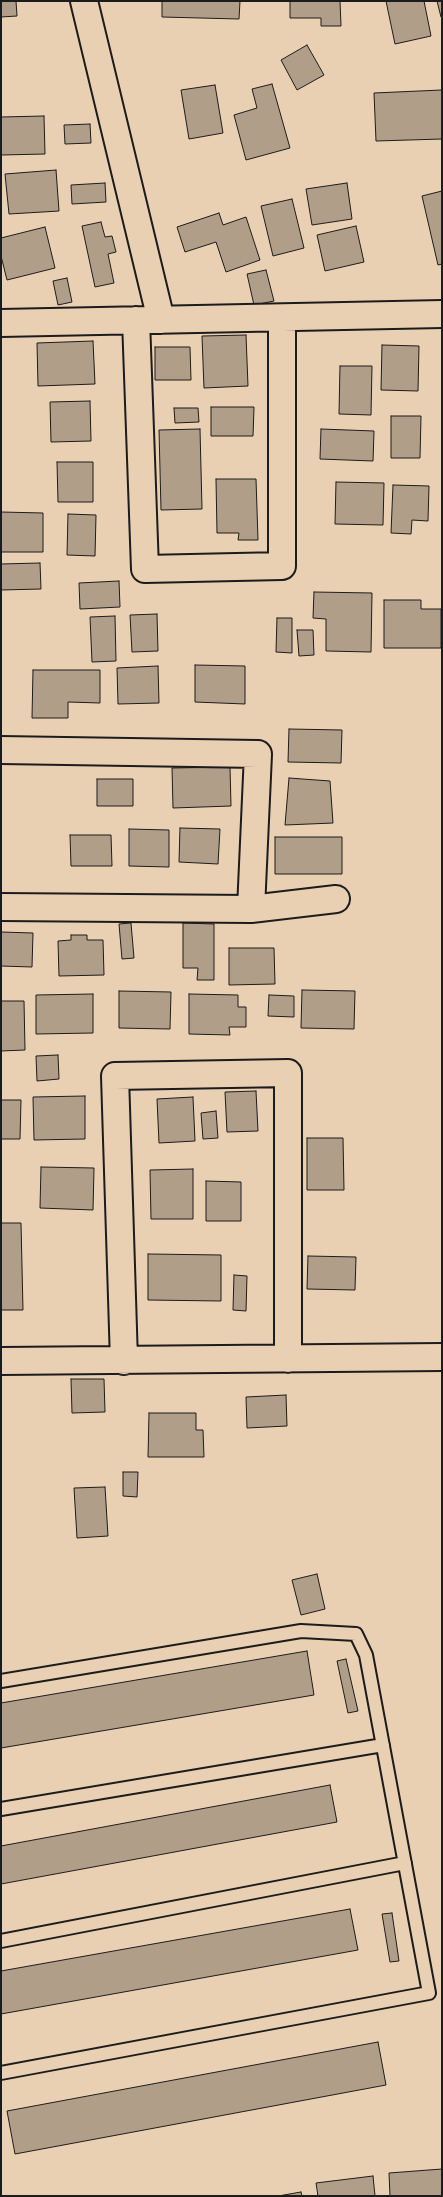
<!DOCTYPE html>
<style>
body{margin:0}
#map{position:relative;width:443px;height:2197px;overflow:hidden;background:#ead0b2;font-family:Itim,sans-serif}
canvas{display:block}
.frame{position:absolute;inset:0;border:2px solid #1c1c1c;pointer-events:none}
</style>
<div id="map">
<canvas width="443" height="2197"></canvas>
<div class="frame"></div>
</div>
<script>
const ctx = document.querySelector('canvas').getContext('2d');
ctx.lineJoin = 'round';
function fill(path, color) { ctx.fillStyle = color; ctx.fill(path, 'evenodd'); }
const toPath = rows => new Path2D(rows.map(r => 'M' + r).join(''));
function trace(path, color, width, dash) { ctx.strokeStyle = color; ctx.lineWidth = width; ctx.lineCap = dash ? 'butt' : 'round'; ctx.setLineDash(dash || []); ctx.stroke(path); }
const building = toPath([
 [1,1,16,1,17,16,1,17,1,1],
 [162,1,240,1,239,19,162,17,162,1],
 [290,1,340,1,341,26,321,26,321,18,290,18,290,1],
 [386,1,424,1,431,36,395,44,386,1],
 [437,1,442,1,442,17,441,17,437,1],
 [307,45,324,75,297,90,281,60,307,45],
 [272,84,290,148,246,160,234,115,257,108,252,89,272,84],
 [215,85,223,133,189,139,181,90,215,85],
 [442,90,442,139,376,141,374,93,442,90],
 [44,116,45,154,1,155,1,117,44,116],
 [90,124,91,143,65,144,64,125,90,124],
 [56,170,59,211,9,214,5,174,56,170],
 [105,183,106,202,72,204,71,185,105,183],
 [347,183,352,219,312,225,306,189,347,183],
 [442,191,442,264,438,265,422,196,442,191],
 [292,199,304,248,273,256,261,206,292,199],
 [219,213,223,225,246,217,260,260,226,272,216,242,185,252,177,227,219,213],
 [101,222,105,237,112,236,116,252,108,254,114,283,95,287,82,226,101,222],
 [356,226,364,262,325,271,317,235,356,226],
 [45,227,55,268,7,280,1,256,1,238,45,227],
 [266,270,274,301,254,305,247,274,266,270],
 [67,278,72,302,58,305,53,281,67,278],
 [246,335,248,386,204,388,202,336,246,335],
 [93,341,95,384,38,386,37,343,93,341],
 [382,345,419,346,418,391,381,390,382,345],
 [155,347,190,347,191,380,155,380,155,347],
 [340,366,372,366,371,415,339,414,340,366],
 [90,401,91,441,51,442,50,402,90,401],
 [211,407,254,407,253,436,211,436,211,407],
 [174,408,198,408,199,422,175,423,174,408],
 [391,416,421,416,420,458,391,458,391,416],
 [200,429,202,509,161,510,159,430,200,429],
 [321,429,374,431,373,461,320,459,321,429],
 [57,462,93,462,93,502,58,502,57,462],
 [216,479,256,479,258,540,238,540,239,533,217,533,216,479],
 [336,482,384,483,383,525,335,524,336,482],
 [393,485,429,486,428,521,412,520,411,534,391,533,393,485],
 [1,512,43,513,43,552,1,552,1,512],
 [68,514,96,515,95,556,67,555,68,514],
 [40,563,41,589,1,590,1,564,40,563],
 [119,581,120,607,80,609,79,583,119,581],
 [314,592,372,593,371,652,326,651,326,619,313,618,314,592],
 [384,600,421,600,421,609,441,609,441,648,384,648,384,600],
 [157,614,158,651,132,652,130,615,157,614],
 [115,616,116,661,92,662,90,617,115,616],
 [277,618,292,618,292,653,276,652,277,618],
 [297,630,313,630,314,655,299,656,297,630],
 [195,665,245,666,245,704,195,702,195,665],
 [158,666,159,703,118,704,117,668,158,666],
 [33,670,100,670,100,703,68,702,68,718,32,718,33,670],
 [289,729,342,730,341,763,288,762,289,729],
 [230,767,231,806,173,808,172,768,230,767],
 [289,778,330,781,333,823,285,825,289,778],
 [97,779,133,779,133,806,97,806,97,779],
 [180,828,220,829,218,864,179,862,180,828],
 [129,829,169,830,169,867,129,866,129,829],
 [70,835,111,835,112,866,71,866,70,835],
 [275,837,342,837,342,874,275,874,275,837],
 [131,923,134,958,122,959,119,924,131,923],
 [183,923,214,924,214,980,197,980,198,968,183,968,183,923],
 [1,932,33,933,32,967,1,966,1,932],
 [71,935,87,935,87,940,103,940,104,975,59,976,58,941,71,940,71,935],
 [229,948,274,948,275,984,229,985,229,948],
 [302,990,355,991,354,1029,301,1028,302,990],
 [119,991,171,992,170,1029,119,1028,119,991],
 [93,994,93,1033,36,1034,36,995,93,994],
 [189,994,238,995,238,1007,246,1007,246,1027,229,1027,230,1035,189,1034,189,994],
 [269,995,294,996,294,1017,268,1016,269,995],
 [1,1001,24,1001,25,1050,1,1051,1,1001],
 [58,1055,59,1079,37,1081,36,1056,58,1055],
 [256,1091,258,1131,227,1132,225,1092,256,1091],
 [85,1096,85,1139,34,1140,33,1097,85,1096],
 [193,1097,195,1141,159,1143,157,1099,193,1097],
 [1,1100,21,1100,20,1139,1,1139,1,1100],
 [216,1111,218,1138,203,1139,201,1113,216,1111],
 [307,1138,343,1138,344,1190,307,1190,307,1138],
 [41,1167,94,1168,93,1210,40,1208,41,1167],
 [193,1169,193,1219,151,1219,150,1170,193,1169],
 [206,1181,241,1182,241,1221,206,1221,206,1181],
 [1,1223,21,1223,23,1310,1,1310,1,1223],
 [148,1254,221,1255,221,1301,148,1300,148,1254],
 [308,1256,356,1257,355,1290,307,1289,308,1256],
 [234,1275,247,1276,246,1311,233,1310,234,1275],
 [71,1379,104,1379,105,1412,72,1413,71,1379],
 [286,1395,287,1426,247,1428,246,1397,286,1395],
 [149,1413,196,1413,196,1430,203,1430,204,1457,148,1457,149,1413],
 [123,1472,138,1472,137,1497,123,1496,123,1472],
 [105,1487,108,1536,77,1538,74,1488,105,1487],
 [317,1574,325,1609,301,1615,292,1580,317,1574],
 [307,1651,314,1695,1,1748,1,1703,307,1651],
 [346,1659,358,1711,348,1713,337,1661,346,1659],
 [330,1785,337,1822,1,1884,1,1846,330,1785],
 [350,1909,358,1950,1,2014,1,1971,350,1909],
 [392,1913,399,1961,390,1962,382,1914,392,1913],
 [378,2042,386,2085,15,2154,7,2111,378,2042],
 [442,2169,442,2196,390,2196,389,2173,442,2169],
 [373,2176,375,2196,318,2196,316,2183,373,2176],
 [301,2192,302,2196,278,2196,301,2192]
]);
fill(building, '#b19e89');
trace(building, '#1c1c1c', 1);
const lane = toPath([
 [1,1681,301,1631,356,1634,366,1655,429,1993,1,2073],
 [1,1809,383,1745],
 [1,1941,405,1863]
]);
const street = toPath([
 [84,1,161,320],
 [136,320,145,569,282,566,282,318],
 [1,323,442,314],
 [1,750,258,754,251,909],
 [1,907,251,909,336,899],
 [1,1361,442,1357],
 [124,1361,115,1076,288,1073,288,1359]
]);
trace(lane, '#1c1c1c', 16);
trace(street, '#1c1c1c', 30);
trace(lane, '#ead0b2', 12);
trace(street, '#ead0b2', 26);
</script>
